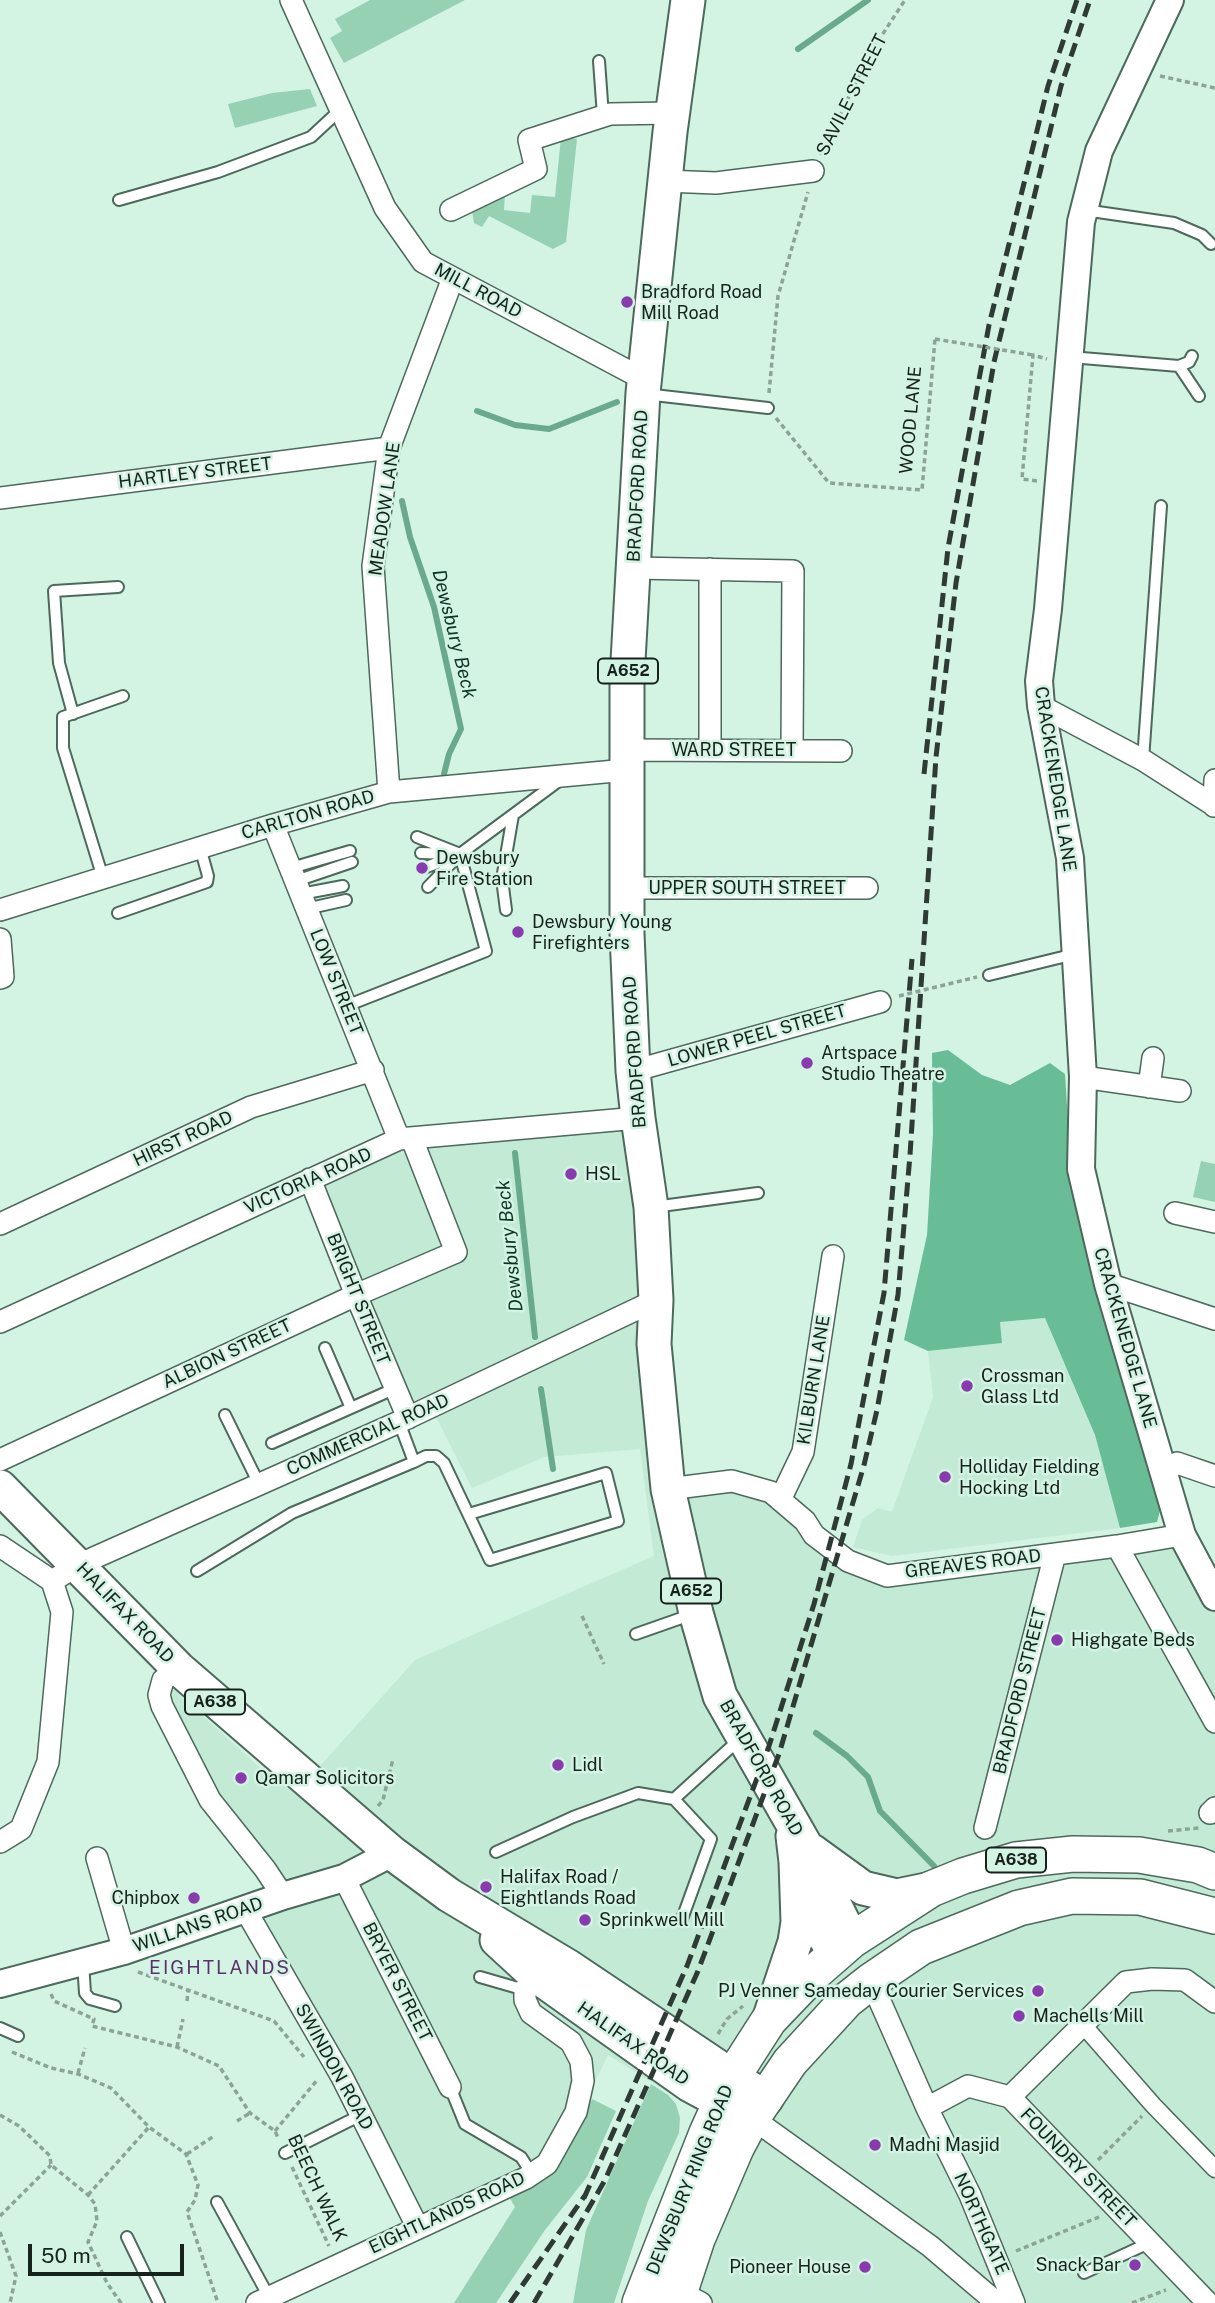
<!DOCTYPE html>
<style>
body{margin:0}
#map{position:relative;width:1215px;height:2303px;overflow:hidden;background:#d3f3e3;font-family:"Public Sans",sans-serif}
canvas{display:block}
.scale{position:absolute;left:28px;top:2244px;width:156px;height:32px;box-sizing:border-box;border:4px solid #16221c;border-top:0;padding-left:9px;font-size:21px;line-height:24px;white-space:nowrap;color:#16221c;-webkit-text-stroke:5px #d3f3e3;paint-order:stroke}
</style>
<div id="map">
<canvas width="1215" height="2303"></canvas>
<div class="scale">50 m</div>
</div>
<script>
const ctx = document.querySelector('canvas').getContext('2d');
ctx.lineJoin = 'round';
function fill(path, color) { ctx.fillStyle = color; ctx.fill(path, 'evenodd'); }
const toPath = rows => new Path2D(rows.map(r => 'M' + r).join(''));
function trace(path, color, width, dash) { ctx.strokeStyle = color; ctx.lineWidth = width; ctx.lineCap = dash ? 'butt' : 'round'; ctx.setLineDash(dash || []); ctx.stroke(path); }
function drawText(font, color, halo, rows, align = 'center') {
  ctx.font = font + ' "Public Sans",sans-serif'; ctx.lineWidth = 5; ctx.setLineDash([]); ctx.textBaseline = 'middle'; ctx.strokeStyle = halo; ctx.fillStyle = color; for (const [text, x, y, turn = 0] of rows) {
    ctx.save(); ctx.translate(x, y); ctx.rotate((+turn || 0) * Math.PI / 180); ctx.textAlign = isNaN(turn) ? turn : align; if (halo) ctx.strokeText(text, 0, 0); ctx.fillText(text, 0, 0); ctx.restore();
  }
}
fill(toPath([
 [638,1118,668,1489,732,1481,805,1521,887,1576,1182,1535,1215,1597,1215,2303,676,2303,748,2142,608,2055,553,2168,418,2228,245,1909,283,1896,210,1800,163,1680,267,1774,298,1796,321,1765,415,1660,654,1556,640,1449,544,1457,472,1488,437,1419,408,1418,310,1179,399,1139],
 [1045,1318,1095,1435,1120,1528,892,1556,853,1547,862,1520,878,1508,892,1512,933,1397,928,1351,1002,1343,1000,1322]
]), '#c2ead5');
fill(toPath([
 [370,0,465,0,344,63,330,38,342,31,335,19],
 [310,89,317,106,235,128,228,104,272,93],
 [561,137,577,139,566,242,553,249,489,216,482,227,474,223,472,210,505,194,504,210,530,213,532,195,555,197],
 [1201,1161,1215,1164,1215,1202,1193,1197],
 [651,2084,668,2095,676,2104,680,2118,679,2133,648,2201,614,2303,573,2303,586,2230],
 [592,2099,616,2111,587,2177,545,2230,496,2303,454,2303,515,2207,508,2195,557,2170]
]), '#97d1b4');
fill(toPath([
 [948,1050,982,1075,1010,1085,1050,1063,1065,1074,1070,1153,1078,1218,1162,1503,1157,1522,1120,1528,1095,1435,1045,1318,1000,1322,1002,1343,928,1351,904,1340,927,1235,933,1134,932,1053]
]), '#68bd97');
trace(toPath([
 [798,49,868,0],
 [477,411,515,425,549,429,617,402],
 [402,501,410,537,434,607,461,729,449,754,444,774],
 [515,1153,535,1337],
 [541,1389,553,1469],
 [816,1733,847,1756,868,1777,880,1811,934,1866]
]), '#6aaa8c', 6);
const service = toPath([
 [599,61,603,116],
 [119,200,218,172,311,137,339,111],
 [1084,210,1174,223,1202,235,1211,244],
 [1070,357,1179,366,1189,362,1192,356],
 [1179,366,1199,396],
 [645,394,768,408],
 [73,714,59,663,54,591,118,587],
 [1143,760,1161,506],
 [417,837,460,854],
 [421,853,451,854],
 [291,868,350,851],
 [424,868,455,856],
 [103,878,63,748,63,717,123,696],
 [296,881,352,862],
 [428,887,460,854,560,780],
 [301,894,343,886],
 [306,909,346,900],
 [506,910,502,879,513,815],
 [118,913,207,882,208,876,200,847],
 [989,975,1075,954],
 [346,1006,486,951,460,854],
 [654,1207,758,1193],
 [325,1348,351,1408],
 [225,1415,259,1484],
 [399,1422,414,1462,426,1456,436,1456,444,1463,490,1560,618,1521,606,1473,469,1514],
 [272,1443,396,1388],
 [197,1571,292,1513,414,1462],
 [636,1634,693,1614],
 [496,1852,573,1817,638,1793,674,1799],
 [682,1919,711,1839,674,1799,741,1738],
 [83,1962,85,1993,90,1999,115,2006],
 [480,1977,525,1990],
 [0,2028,18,2036],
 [450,2087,465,2124,521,2157,532,2174],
 [285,2153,361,2115],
 [217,2202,269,2297],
 [127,2237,159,2303],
 [1084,2273,1149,2243]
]);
const pedestrian = toPath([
 [1084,2026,1153,2105,1215,2169]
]);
const minor = toPath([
 [291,0,385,208,423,262,645,380],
 [665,181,716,183,813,171],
 [451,210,536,169,529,140,610,114,672,113],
 [0,498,389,448],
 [634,568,793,571,792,751],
 [710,569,710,750],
 [1041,706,1143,760,1215,806],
 [627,750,841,751],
 [389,792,373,566,389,448,453,278],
 [1214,806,1215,780],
 [273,825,399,1139],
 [627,888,867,888],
 [0,910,273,825,389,792,626,770],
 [0,939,3,977,0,978],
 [633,1071,880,1002],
 [1083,1077,1180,1091],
 [1149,1087,1153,1058],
 [310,1179,356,1295,408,1418],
 [1175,1213,1215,1222],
 [0,1224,251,1107,373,1070],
 [1108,1284,1215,1319],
 [0,1322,399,1139,638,1118],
 [0,1460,356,1295,456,1252,412,1139],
 [1163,1473,1177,1463,1215,1476],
 [668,1489,732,1481,771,1492,805,1521,814,1535,848,1561,887,1576,1117,1546,1182,1535],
 [780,1500,803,1452,833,1256],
 [0,1546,52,1581,62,1612,48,1762,21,1829,0,1842],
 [1117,1546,1215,1722],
 [52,1581,78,1565,399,1422,656,1300],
 [179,1669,163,1680,159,1695,162,1706,210,1800,265,1869,283,1896],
 [1210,1813,1215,1808],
 [985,1828,1055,1554],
 [97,1858,124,1951],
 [344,1878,450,2087],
 [245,1909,342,2077,418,2228],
 [871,1981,927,2108,970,2195,1014,2303],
 [1010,2097,1126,1982,1152,1979,1185,1980,1215,2002],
 [927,2108,968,2086,1010,2097,1208,2303],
 [752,2118,930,2246,997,2303],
 [671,2287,701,2303],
 [257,2303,526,2178,547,2164,576,2112,583,2081,581,2061,571,2042,531,2013,525,2000,525,1990,534,1974]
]);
const tertiary = toPath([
 [1170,0,1099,151,1081,222,1048,609,1039,681,1041,706,1070,858,1083,1077,1081,1169,1108,1284,1182,1535,1215,1597],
 [0,1984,124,1951,283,1896,344,1878,392,1853]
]);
const primary = toPath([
 [688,0,670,132,643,393,627,679,627,934,633,1071,638,1118,651,1207,656,1300,654,1344,668,1489,696,1613,720,1696,805,1845,852,1940],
 [0,1487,179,1669,392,1853,449,1895,569,1967,766,2099],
 [812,1851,863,1888,897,1896,931,1889],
 [805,1887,822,1933,836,1954],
 [497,1940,534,1974,690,2085,744,2114],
 [769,2020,795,1942,798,1922,796,1862,793,1836]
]);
const trunk = toPath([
 [640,2303,707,2133,733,2076,769,2020,813,1974,852,1940,931,1889,963,1876,1016,1860,1073,1854,1139,1855,1198,1865,1215,1872],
 [676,2303,697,2239,736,2148,752,2118,790,2062,847,2000,871,1981,921,1947,1019,1908,1072,1896,1140,1897,1215,1916]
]);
trace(service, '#4c695b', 14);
trace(pedestrian, '#4c695b', 19);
trace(minor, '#4c695b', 24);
trace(tertiary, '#4c695b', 30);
trace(primary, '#4c695b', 37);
trace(trunk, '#4c695b', 38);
trace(toPath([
 [1160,76,1215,88],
 [821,155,869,55,905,0],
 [769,393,778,296,808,192],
 [776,418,829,483,922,490,935,339],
 [1037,481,1022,479,1033,355,1047,359],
 [899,996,977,977],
 [582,1616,604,1664],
 [378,1806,383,1800,393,1759],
 [1168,1831,1199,1828],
 [138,1972,274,2021,304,2057],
 [51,1994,54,2001,94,2019,92,2026,177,2047,219,2066,250,2113,275,2131,278,2138],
 [187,2001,188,1991],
 [718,2034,727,2019,743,2006],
 [177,2047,183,2019],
 [12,2052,51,2068,78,2074,111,2088,149,2127,186,2154,198,2185,195,2200,187,2212,218,2303],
 [78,2073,85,2048],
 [0,2115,19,2126,50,2156,51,2165,88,2195,95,2204,97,2221,88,2242,107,2283,121,2303],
 [237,2121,250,2113],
 [275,2131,318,2079],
 [187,2154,214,2136],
 [1098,2160,1142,2116],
 [292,2167,329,2246],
 [88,2195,149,2127],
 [0,2216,51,2165],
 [0,2232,16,2276,10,2303],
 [1016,2251,1099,2217],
 [1132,2303,1166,2290]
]), '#8ca498', 3.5, [5, 3.5]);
trace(service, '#fff', 10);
trace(pedestrian, '#fff', 16);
trace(minor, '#fff', 21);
trace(tertiary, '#fff', 26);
trace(primary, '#fff', 33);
trace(trunk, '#fff', 35);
trace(toPath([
 [924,774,948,548,989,325,1048,86,1077,0],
 [584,2198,687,1966,769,1746,814,1604,851,1464,884,1293,912,959],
 [510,2303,586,2194],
 [534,2303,605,2180,698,1971,779,1754,864,1465,877,1410,898,1295,910,1155,936,757,956,583,994,362,1061,86,1090,0]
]), '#2d3b34', 5, [14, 7]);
trace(toPath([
 [935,339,1033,355]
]), '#8ca498', 3.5, [5, 3.5]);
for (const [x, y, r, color] of [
 [627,302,7,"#883bac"],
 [422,868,7,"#883bac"],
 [518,932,7,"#883bac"],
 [807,1063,7,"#883bac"],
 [571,1174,7,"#883bac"],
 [967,1386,7,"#883bac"],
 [945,1477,7,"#883bac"],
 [1057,1640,7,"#883bac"],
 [558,1765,7,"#883bac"],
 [241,1778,7,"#883bac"],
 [486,1887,7,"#883bac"],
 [194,1898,7,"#883bac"],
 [585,1920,7,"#883bac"],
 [1038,1991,7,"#883bac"],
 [1019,2016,7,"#883bac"],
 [875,2145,7,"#883bac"],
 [1135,2265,7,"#883bac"],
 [865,2267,7,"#883bac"]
]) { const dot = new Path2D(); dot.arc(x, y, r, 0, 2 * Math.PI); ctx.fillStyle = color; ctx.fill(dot); trace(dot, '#d3f3e3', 2.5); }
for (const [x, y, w] of [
 [628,671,60],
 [691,1591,60],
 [215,1702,60],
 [1016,1860,60]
]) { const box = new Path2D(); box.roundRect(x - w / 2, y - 12.5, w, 25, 5); ctx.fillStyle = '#d3f3e3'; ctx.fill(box); trace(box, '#16221c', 2); }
drawText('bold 16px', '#16221c', null, [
 ["A652",628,671],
 ["A652",691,1591],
 ["A638",215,1702],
 ["A638",1016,1860]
]);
drawText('18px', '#16221c', '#d3f3e3', [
 ["SAVILE STREET",852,95,-63],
 ["MILL ROAD",478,291,28],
 ["WOOD LANE",911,420,-85],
 ["HARTLEY STREET",195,473,-7],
 ["BRADFORD ROAD",638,486,-87],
 ["MEADOW LANE",385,509,-82],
 ["WARD STREET",734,750],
 ["CRACKENEDGE LANE",1055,779,81],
 ["CARLTON ROAD",308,815,-16],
 ["UPPER SOUTH STREET",747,888],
 ["LOW STREET",336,982,68],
 ["LOWER PEEL STREET",757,1036,-16],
 ["BRADFORD ROAD",635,1052,-94],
 ["HIRST ROAD",183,1139,-25],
 ["VICTORIA ROAD",308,1181,-24],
 ["BRIGHT STREET",358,1299,68],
 ["CRACKENEDGE LANE",1125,1338,74],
 ["ALBION STREET",227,1354,-25],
 ["KILBURN LANE",814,1380,-81],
 ["COMMERCIAL ROAD",368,1435,-24],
 ["GREAVES ROAD",973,1564,-7],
 ["HALIFAX ROAD",125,1613,46],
 ["BRADFORD STREET",1020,1691,-76],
 ["BRADFORD ROAD",761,1768,61],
 ["WILLANS ROAD",198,1925,-19],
 ["BRYER STREET",397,1982,63],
 ["HALIFAX ROAD",633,2044,35],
 ["SWINDON ROAD",334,2067,61],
 ["FOUNDRY STREET",1078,2168,46],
 ["DEWSBURY RING ROAD",690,2180,-68],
 ["BEECH WALK",317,2188,65],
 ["EIGHTLANDS ROAD",447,2213,-25],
 ["NORTHGATE",981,2224,66]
]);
drawText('18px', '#16221c', '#d3f3e3', [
 ["Bradford Road",641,292],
 ["Mill Road",641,313],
 ["Dewsbury",436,858],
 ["Fire Station",436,879],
 ["Dewsbury Young",532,922],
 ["Firefighters",532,943],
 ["Artspace",821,1053],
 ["Studio Theatre",821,1074],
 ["HSL",585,1174],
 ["Crossman",981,1376],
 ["Glass Ltd",981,1397],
 ["Holliday Fielding",959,1467],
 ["Hocking Ltd",959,1488],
 ["Highgate Beds",1071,1640],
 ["Lidl",572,1765],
 ["Qamar Solicitors",255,1778],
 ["Halifax Road /",500,1877],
 ["Eightlands Road",500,1898],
 ["Chipbox",180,1898,"right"],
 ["Sprinkwell Mill",599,1920],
 ["PJ Venner Sameday Courier Services",1024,1991,"right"],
 ["Machells Mill",1033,2016],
 ["Madni Masjid",889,2145],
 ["Snack Bar",1121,2265,"right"],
 ["Pioneer House",851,2267,"right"]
], 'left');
drawText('italic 19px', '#0d3424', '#d3f3e3', [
 ["Dewsbury Beck",454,634,76],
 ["Dewsbury Beck",510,1246,-96]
]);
ctx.letterSpacing = '2px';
drawText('19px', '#58336b', '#d3f3e3', [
 ["EIGHTLANDS",220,1968]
]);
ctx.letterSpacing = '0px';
</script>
